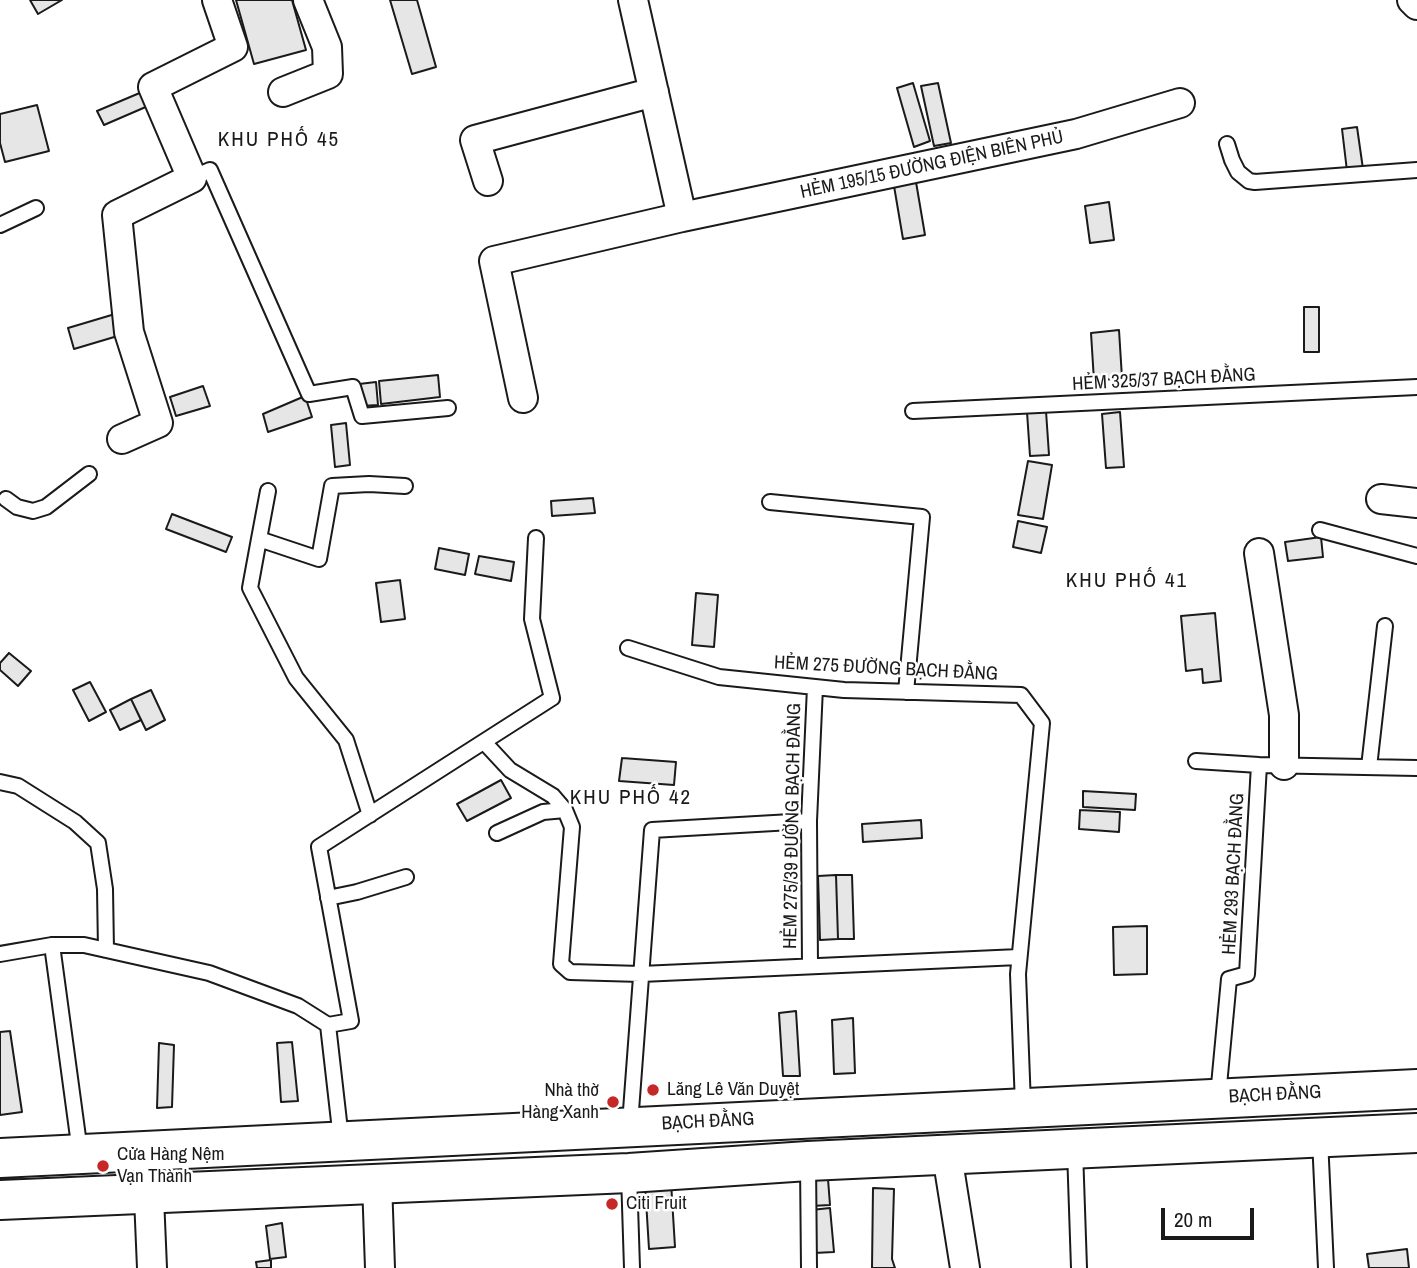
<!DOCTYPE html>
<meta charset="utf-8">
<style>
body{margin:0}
#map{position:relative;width:1417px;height:1268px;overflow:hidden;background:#fff;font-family:"Archivo Narrow",sans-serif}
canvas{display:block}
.scale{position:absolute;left:1161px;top:1208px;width:93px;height:32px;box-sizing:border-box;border:4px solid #1a1a1a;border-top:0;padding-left:9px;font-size:21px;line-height:24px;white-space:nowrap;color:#1a1a1a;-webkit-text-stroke:5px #fff;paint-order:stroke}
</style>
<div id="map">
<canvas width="1417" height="1268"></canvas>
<div class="scale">20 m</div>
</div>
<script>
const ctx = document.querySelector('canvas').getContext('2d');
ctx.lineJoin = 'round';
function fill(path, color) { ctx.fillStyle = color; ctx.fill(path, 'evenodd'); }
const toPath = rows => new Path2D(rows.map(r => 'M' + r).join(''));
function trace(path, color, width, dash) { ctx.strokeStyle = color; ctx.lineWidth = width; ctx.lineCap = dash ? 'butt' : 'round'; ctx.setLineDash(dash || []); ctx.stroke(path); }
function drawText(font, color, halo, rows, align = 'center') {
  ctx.font = font + ' "Archivo Narrow",sans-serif'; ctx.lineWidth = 5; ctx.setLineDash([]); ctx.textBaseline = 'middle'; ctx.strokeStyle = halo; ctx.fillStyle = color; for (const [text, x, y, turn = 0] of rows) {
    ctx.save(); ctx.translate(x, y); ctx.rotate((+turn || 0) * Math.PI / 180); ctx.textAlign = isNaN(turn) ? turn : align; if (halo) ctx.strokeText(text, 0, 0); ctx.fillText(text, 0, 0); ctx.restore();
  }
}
const building = toPath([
 [30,0,62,0,38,14,30,0],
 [236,0,292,0,306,50,254,64,236,0],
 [390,0,417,0,436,67,412,74,390,0],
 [913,83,930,141,914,147,897,88,913,83],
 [938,83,951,143,934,146,921,86,938,83],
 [142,92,148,106,104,125,97,111,142,92],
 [37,105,49,151,5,162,0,143,0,114,37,105],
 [1357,127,1363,169,1347,171,1342,129,1357,127],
 [916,182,925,235,903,239,894,186,916,182],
 [1109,202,1114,240,1090,243,1085,206,1109,202],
 [1304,307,1319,307,1319,352,1304,352,1304,307],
 [115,314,121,335,74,349,68,328,115,314],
 [1119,330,1122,378,1094,381,1091,333,1119,330],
 [438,375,440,397,381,404,379,381,438,375],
 [376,382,378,405,361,406,359,384,376,382],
 [203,386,210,406,176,416,170,397,203,386],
 [305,396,312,417,268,432,263,414,305,396],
 [1046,411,1049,455,1030,456,1027,412,1046,411],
 [1120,412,1124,467,1106,468,1102,414,1120,412],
 [346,423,350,465,335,467,331,425,346,423],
 [1028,461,1052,465,1043,519,1018,515,1028,461],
 [593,498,595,513,552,516,551,501,593,498],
 [172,514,232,537,226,552,166,529,172,514],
 [1018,521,1047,527,1041,553,1013,547,1018,521],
 [1321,537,1323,557,1288,561,1285,542,1321,537],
 [439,548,469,554,465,575,435,569,439,548],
 [479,556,514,562,511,581,475,574,479,556],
 [400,580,405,619,381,622,376,583,400,580],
 [696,593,718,595,714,647,692,645,696,593],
 [1215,613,1221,681,1203,683,1202,669,1186,671,1181,616,1215,613],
 [9,653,31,671,18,686,0,670,0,663,9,653],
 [90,682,106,712,89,721,73,690,90,682],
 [151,690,165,720,146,730,131,699,151,690],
 [131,699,141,720,120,730,110,710,131,699],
 [622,758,676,762,674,785,619,781,622,758],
 [501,780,511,798,467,821,457,804,501,780],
 [1083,791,1136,794,1135,810,1083,807,1083,791],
 [1080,810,1120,812,1119,832,1079,829,1080,810],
 [921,820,922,838,863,842,862,824,921,820],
 [836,875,838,939,820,940,818,876,836,875],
 [836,875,852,875,854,939,838,939,836,875],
 [1147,926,1147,974,1114,975,1113,927,1147,926],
 [796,1011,800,1076,783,1076,779,1013,796,1011],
 [853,1018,855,1073,834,1074,832,1020,853,1018],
 [10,1031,22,1112,0,1115,0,1032,10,1031],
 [292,1042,298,1101,281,1102,277,1043,292,1042],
 [159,1043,174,1045,172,1107,157,1108,159,1043],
 [828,1179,830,1205,811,1206,809,1180,828,1179],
 [671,1182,675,1247,649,1249,645,1184,671,1182],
 [873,1188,894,1189,892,1259,895,1268,872,1268,873,1188],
 [830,1208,834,1252,814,1253,811,1210,830,1208],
 [282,1223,286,1257,270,1259,266,1226,282,1223],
 [1407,1249,1409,1268,1369,1268,1367,1254,1407,1249],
 [271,1260,271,1268,257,1268,256,1262,271,1260]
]);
fill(building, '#e6e6e6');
trace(building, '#1a1a1a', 2);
const lane = toPath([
 [1227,144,1232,160,1238,172,1249,181,1255,182,1417,170],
 [192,178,210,170,309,394,353,387,362,416,448,408],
 [0,225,36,208],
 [913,411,1417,387],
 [6,499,17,507,33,511,46,507,89,474],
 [770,502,922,517,906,692],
 [1320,530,1417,556],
 [259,539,268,491],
 [628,648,719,677,844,690,1021,695,1042,723,1018,974,1023,1105],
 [484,742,510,770,553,796,565,810,572,827,561,964,570,972,641,974,1019,957],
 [1196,761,1259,765,1417,768],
 [1369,767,1385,626],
 [0,782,18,786,75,822,98,843,105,889,106,950],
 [370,815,346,740,296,678,250,588,259,539,319,559,332,486,369,484,405,486],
 [497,833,543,812,565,810],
 [328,898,357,892,406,877],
 [0,954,52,945],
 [810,966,809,821,815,687],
 [1218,1096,1229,979,1247,974,1259,765],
 [630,1124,652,830,809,821],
 [341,1139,328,1025,351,1021,319,847,552,698,532,619,536,538],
 [1320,1139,1326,1268],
 [1075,1150,1079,1268],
 [80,1152,52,945,84,945,209,973,298,1006,328,1025],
 [808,1163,809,1268],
 [629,1174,632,1268]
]);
const street = toPath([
 [1412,0,1417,5],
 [283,92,328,74,327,47,308,0],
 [488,181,475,140,654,92],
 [682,217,1076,134,1180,103],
 [523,398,494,261,682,217,633,0],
 [122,439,158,423,129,332,117,215,192,178,153,87,233,47,217,0],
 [1381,499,1417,503],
 [1259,553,1284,715,1284,765],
 [147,1150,152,1268],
 [947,1155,965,1268],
 [377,1182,380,1268]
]);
const primary = toPath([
 [0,1158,1417,1089],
 [0,1200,629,1173,808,1161,1417,1133]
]);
trace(lane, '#1a1a1a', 18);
trace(street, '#1a1a1a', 32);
trace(primary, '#1a1a1a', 42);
trace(lane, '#fff', 14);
trace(street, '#fff', 28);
trace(primary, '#fff', 38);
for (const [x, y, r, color] of [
 [653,1090,7,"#c62828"],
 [613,1102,7,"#c62828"],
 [103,1166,7,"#c62828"],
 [612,1204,7,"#c62828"]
]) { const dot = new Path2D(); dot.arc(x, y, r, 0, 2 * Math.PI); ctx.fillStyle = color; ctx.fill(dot); trace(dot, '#fff', 2.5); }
drawText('19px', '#1a1a1a', '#fff', [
 ["HẺM 195/15 ĐƯỜNG ĐIỆN BIÊN PHỦ",932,165,-12],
 ["HẺM 325/37 BẠCH ĐẰNG",1164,380,-3],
 ["HẺM 275 ĐƯỜNG BẠCH ĐẰNG",886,669,3],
 ["HẺM 275/39 ĐƯỜNG BẠCH ĐẰNG",793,826,-89],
 ["HẺM 293 BẠCH ĐẰNG",1234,874,-87],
 ["BẠCH ĐẰNG",1275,1095,-3],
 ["BẠCH ĐẰNG",708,1122,-3]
]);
drawText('19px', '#1a1a1a', '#fff', [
 ["Lăng Lê Văn Duyệt",667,1090],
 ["Nhà thờ",599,1091,"right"],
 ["Hàng Xanh",599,1113,"right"],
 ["Cửa Hàng Nệm",117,1155],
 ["Vạn Thành",117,1177],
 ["Citi Fruit",626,1204]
], 'left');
ctx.letterSpacing = '2px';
drawText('21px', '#1a1a1a', '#fff', [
 ["KHU PHỐ 45",279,140],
 ["KHU PHỐ 41",1127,581],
 ["KHU PHỐ 42",631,798]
]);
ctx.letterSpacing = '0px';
</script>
